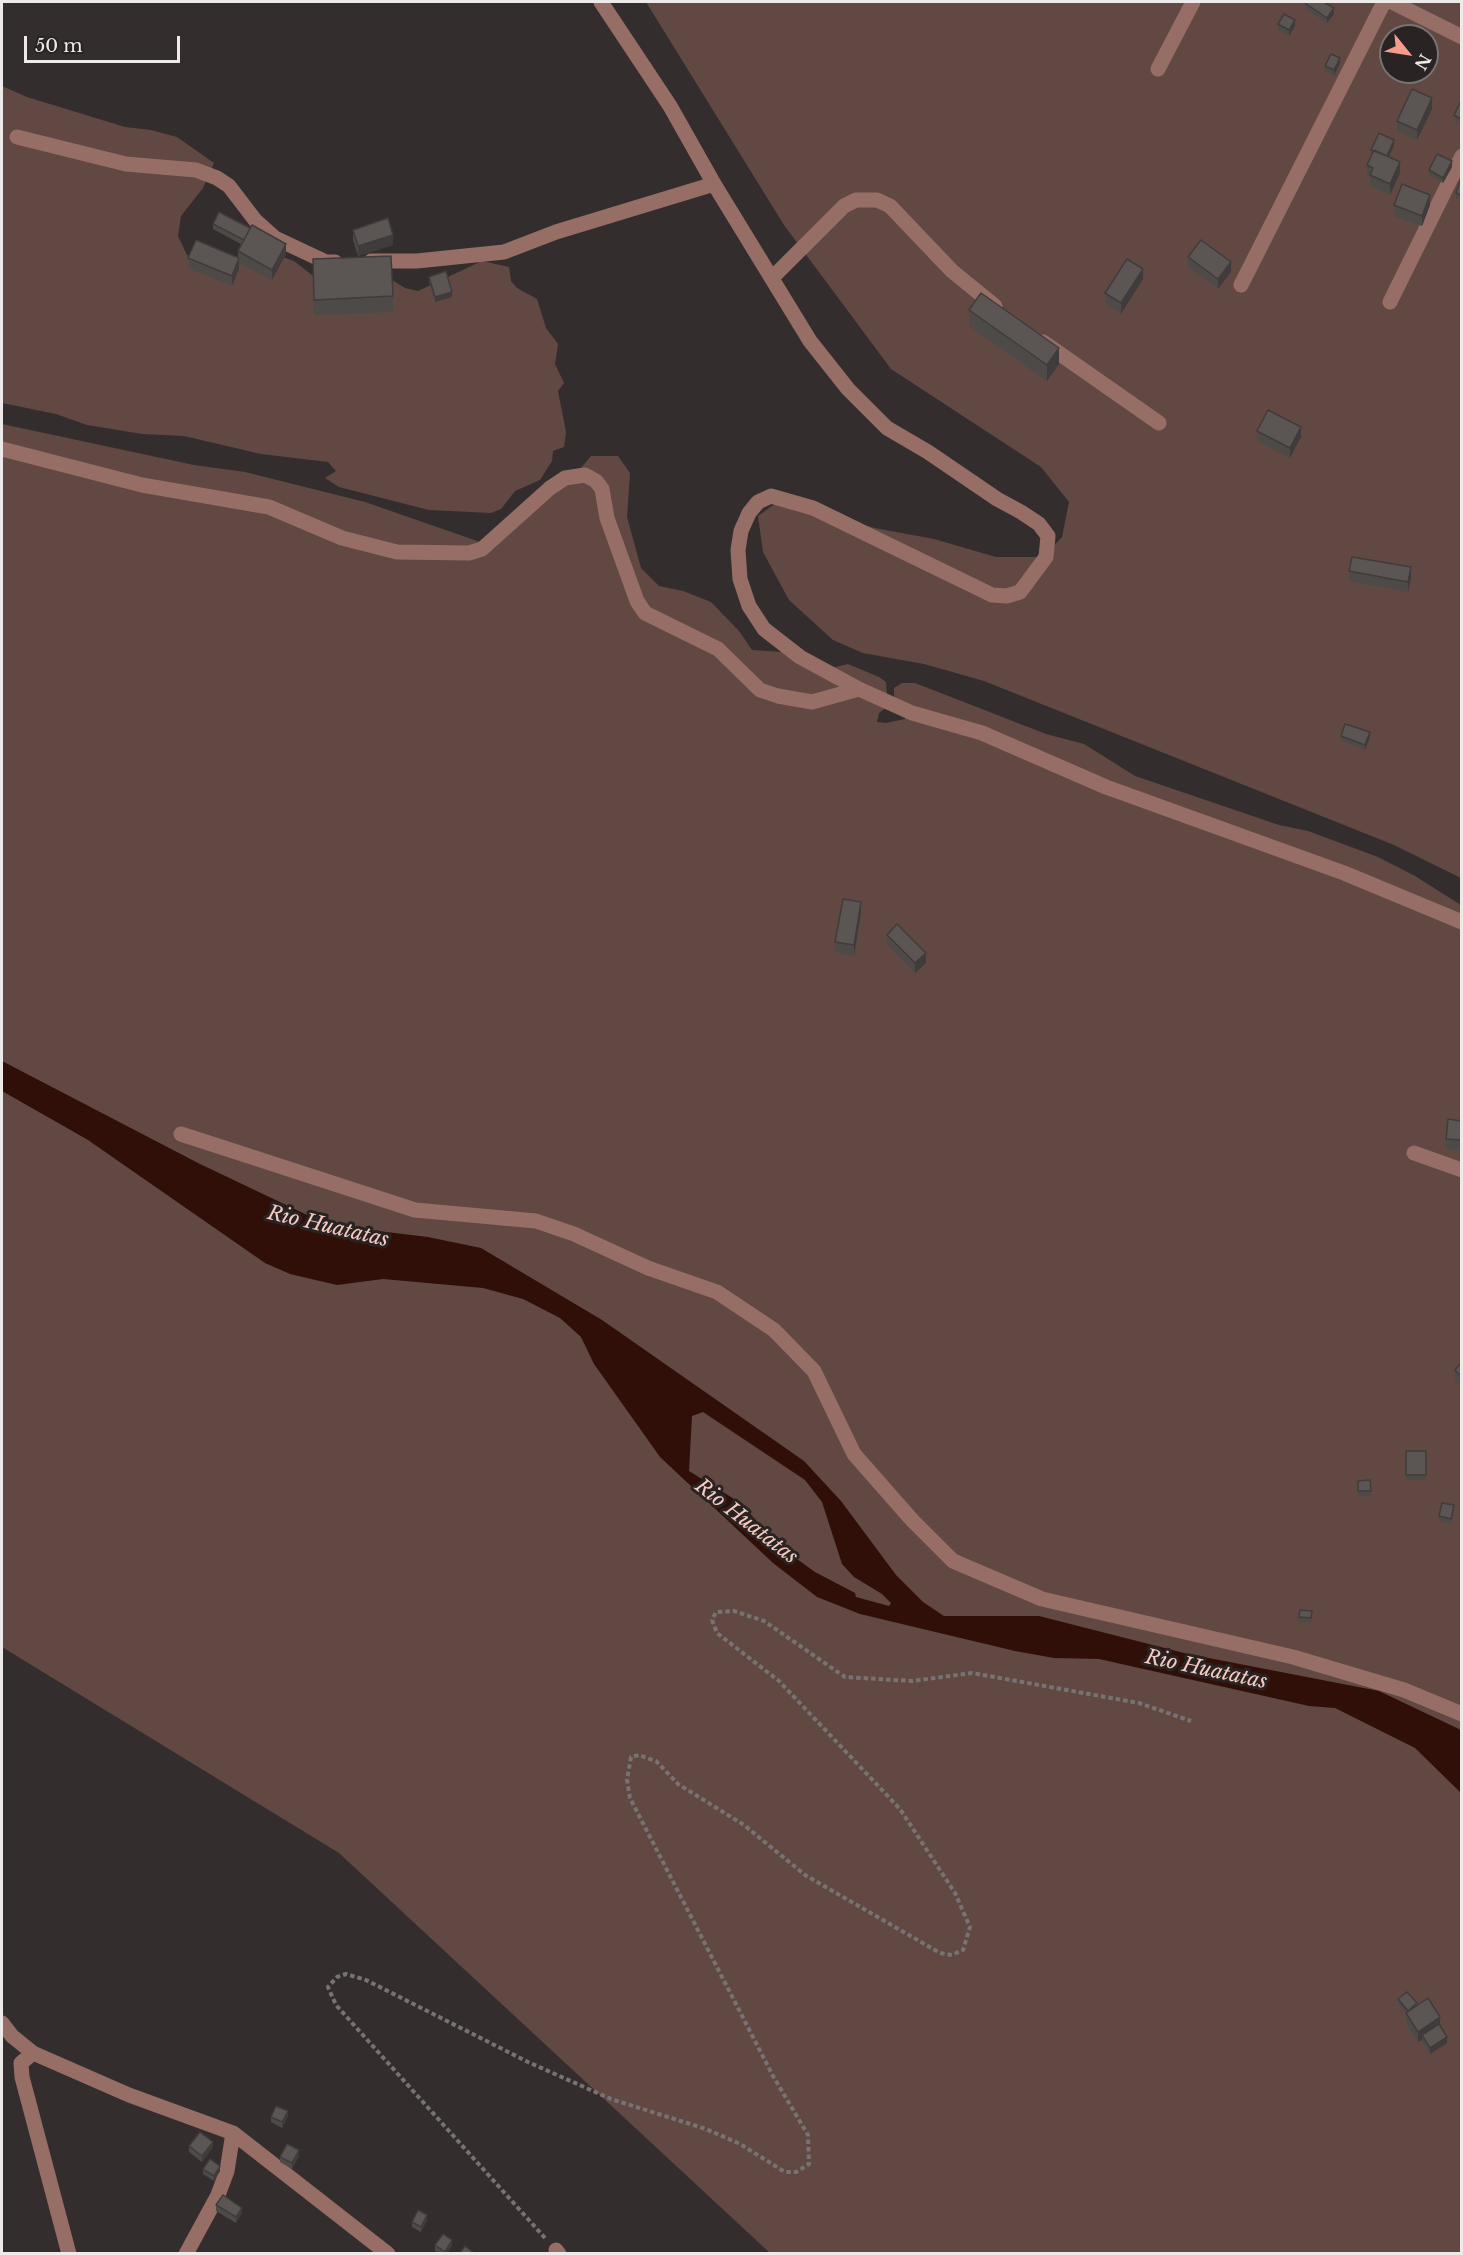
<!DOCTYPE html>
<style>
body{margin:0}
#map{position:relative;width:1463px;height:2255px;overflow:hidden;background:#332e2d;font-family:"Libre Baskerville",serif}
canvas{display:block}
.frame{position:absolute;inset:0;border:3px solid #edeae9;pointer-events:none}
.north{position:absolute;left:1379px;top:24px;width:60px;height:60px;box-sizing:border-box;background:#292423;border:2px solid #777372;border-radius:50%;rotate:120deg;font-size:16px;font-weight:700;line-height:24px;text-align:center;color:#edeae9}
.north::after{content:'';display:block;margin:auto;width:21px;height:27px;background:#f49d8b;clip-path:polygon(50% 0,100% 100%,50% 72%,0 100%)}
.scale{position:absolute;left:24px;top:36px;width:156px;height:27px;box-sizing:border-box;border:3px solid #edeae9;border-top:0;padding-left:8px;font-size:18px;line-height:21px;white-space:nowrap;color:#edeae9;-webkit-text-stroke:4px #292423;paint-order:stroke}
</style>
<div id="map">
<canvas width="1463" height="2255"></canvas>
<div class="frame"></div>
<div class="north">N</div>
<div class="scale">50 m</div>
</div>
<script>
const ctx = document.querySelector('canvas').getContext('2d');
ctx.lineJoin = 'round';
function fill(path, color) { ctx.fillStyle = color; ctx.fill(path, 'evenodd'); }
const toPath = rows => new Path2D(rows.map(r => 'M' + r).join(''));
function trace(path, color, width, dash) { ctx.strokeStyle = color; ctx.lineWidth = width; ctx.lineCap = dash ? 'butt' : 'round'; ctx.setLineDash(dash || []); ctx.stroke(path); }
function drawText(font, color, halo, rows, align = 'center') {
  ctx.font = font + ' "Libre Baskerville",serif'; ctx.lineWidth = 6; ctx.setLineDash([]); ctx.textBaseline = 'middle'; ctx.strokeStyle = halo; ctx.fillStyle = color; for (const [text, x, y, turn = 0] of rows) {
    ctx.save(); ctx.translate(x, y); ctx.rotate((+turn || 0) * Math.PI / 180); ctx.textAlign = isNaN(turn) ? turn : align; if (halo) ctx.strokeText(text, 0, 0); ctx.fillText(text, 0, 0); ctx.restore();
  }
}
fill(toPath([
 [646,2,1461,2,1461,878,1394,845,984,681,924,664,863,653,833,640,789,600,763,552,758,516,776,503,875,528,934,539,996,557,1043,557,1062,537,1069,502,1041,467,891,369,784,225],
 [1391,36,1427,36,1427,72,1391,72],
 [2,86,27,97,125,127,151,130,177,137,214,163,203,188,181,216,178,236,187,255,207,262,269,252,294,261,317,279,392,280,405,288,418,291,482,261,509,267,511,281,517,288,537,299,546,328,558,344,555,364,564,383,558,391,566,432,564,447,553,451,552,461,540,480,515,491,501,509,491,513,429,510,339,487,325,478,336,471,328,462,261,454,184,436,142,434,87,425,56,414,2,403],
 [2,424,194,465,245,472,365,502,483,543,580,469,591,456,618,456,630,473,627,517,641,568,659,586,683,591,711,602,739,631,752,650,797,653,828,669,848,664,879,677,886,682,888,706,879,713,877,722,886,723,905,719,905,711,894,696,894,688,902,683,915,683,1046,734,1084,744,1135,776,1279,825,1308,831,1378,857,1415,876,1461,905,1461,2253,770,2253,339,1853,2,1647]
]), '#614843');
fill(toPath([
 [2,1061,198,1163,328,1225,428,1237,481,1248,602,1320,804,1461,841,1501,896,1575,923,1602,944,1616,1039,1616,1188,1654,1379,1691,1461,1730,1461,1793,1415,1748,1335,1708,1309,1706,1099,1659,1054,1658,1015,1651,860,1614,817,1597,773,1563,660,1457,594,1364,581,1337,560,1318,523,1299,483,1288,383,1279,337,1285,290,1274,265,1263,88,1140,2,1091],
 [703,1412,805,1480,822,1502,842,1564,854,1577,882,1594,891,1603,889,1606,856,1597,855,1593,815,1572,783,1549,739,1502,689,1471,692,1416]
]), '#300f09');
trace(toPath([
 [545,2238,336,2005,328,1987,337,1977,346,1974,366,1980,528,2062,611,2099,706,2129,740,2144,785,2172,796,2172,809,2164,808,2135,773,2076,630,1798,627,1780,631,1757,639,1755,656,1761,678,1784,744,1825,805,1875,940,1953,952,1955,963,1950,970,1927,955,1893,900,1809,779,1681,717,1633,712,1620,716,1612,734,1611,764,1621,845,1677,912,1681,972,1673,1139,1703,1191,1721]
]), '#777372', 4, [4.5, 3]);
trace(toPath([
 [601,2,670,106,714,184,810,341,848,389,887,428,928,452,997,499,1021,512,1039,524,1048,536,1046,557,1020,592,1007,596,992,595,813,508,771,496,758,502,749,513,741,531,738,550,740,579,749,606,764,629,800,657,859,689,912,713,982,733,1106,787,1344,873,1462,922],
 [1392,2,1462,37],
 [1158,69,1193,2],
 [17,137,126,164,196,170,217,178,229,186,255,220,275,238,326,262,335,262],
 [371,261,417,261,504,252,556,232,714,184],
 [772,278,844,206,856,200,877,200,890,206,952,271,995,306],
 [1241,285,1384,2],
 [1390,302,1462,156],
 [1043,342,1159,423],
 [2,449,142,485,269,507,342,538,397,552,469,553,482,549,550,488,565,478,585,475,596,481,602,489,607,518,637,601,645,613,718,649,760,690,778,696,812,702,859,689],
 [181,1134,415,1210,536,1221,574,1234,648,1268,717,1292,774,1330,814,1371,854,1454,912,1520,953,1561,1042,1599,1293,1657,1404,1690,1462,1714],
 [1414,1153,1462,1170],
 [2,2023,12,2036,33,2053,129,2095,233,2133,388,2254],
 [33,2053,21,2063,22,2077,69,2254],
 [556,2250,559,2254],
 [186,2254,218,2195,227,2171,233,2133]
]), '#966e66', 15);
fill(toPath([
 [1305,3,1334,14,1327,23,1305,8],
 [1278,24,1295,26,1289,36,1278,30],
 [1340,63,1334,76,1325,71,1325,66],
 [1461,101,1461,124,1454,120,1454,115],
 [1432,109,1417,140,1397,131,1397,121],
 [1394,146,1389,157,1400,173,1390,195,1370,186,1370,177,1367,175,1367,165,1372,155,1371,150],
 [1452,167,1443,183,1429,175,1429,170],
 [1461,182,1461,200,1456,198,1456,193],
 [1394,205,1430,205,1422,226,1394,216],
 [213,224,286,254,272,280,239,263,239,269,232,286,188,268,188,258,238,257,238,251,241,244,213,229],
 [353,230,393,245,358,256,353,240],
 [1188,257,1231,272,1218,289,1188,267],
 [313,259,393,296,393,312,314,315],
 [429,277,452,297,435,302,429,282],
 [1143,279,1121,314,1105,303,1105,293],
 [969,310,1059,364,1047,381,969,326],
 [1257,431,1301,437,1290,458,1257,441],
 [1349,571,1411,578,1408,592,1349,581],
 [1341,736,1370,737,1365,750,1341,741],
 [861,912,854,956,835,952,835,942],
 [887,935,926,963,915,973,887,945],
 [1461,1121,1461,1151,1446,1149,1446,1139],
 [1461,1363,1461,1387,1455,1380,1455,1370],
 [1406,1451,1426,1451,1426,1480,1406,1480],
 [1370,1480,1371,1496,1358,1496,1358,1481],
 [1454,1510,1451,1524,1439,1521,1439,1516],
 [1300,1610,1312,1611,1311,1623,1299,1622],
 [1398,1999,1417,2006,1440,2027,1447,2043,1430,2054,1422,2040,1418,2042,1406,2024,1406,2013,1398,2005],
 [288,2116,282,2128,271,2122,271,2117],
 [189,2146,213,2147,202,2162,189,2152],
 [299,2156,292,2169,280,2162,280,2157],
 [203,2169,220,2171,214,2181,203,2174],
 [216,2205,242,2213,236,2223,216,2211],
 [427,2220,421,2232,412,2227,412,2222],
 [435,2245,452,2246,447,2253,440,2253,435,2251]
]), '#4e4a48');
fill(toPath([
 [1334,8,1334,14,1327,23,1327,18],
 [1295,20,1295,26,1289,36,1289,30],
 [1340,58,1340,63,1334,76,1334,70],
 [1432,98,1432,109,1417,140,1417,130],
 [1394,140,1394,146,1386,162,1386,157],
 [1452,161,1452,167,1443,183,1443,178],
 [1400,162,1400,173,1390,195,1390,184],
 [1430,195,1430,205,1422,226,1422,216],
 [393,235,393,245,358,256,358,246],
 [286,244,286,254,272,280,272,270],
 [239,258,239,269,232,286,232,276],
 [1231,262,1231,272,1218,289,1218,279],
 [1143,269,1143,279,1121,314,1121,303],
 [452,292,452,297,435,302,435,297],
 [1059,348,1059,364,1047,381,1047,365],
 [1301,427,1301,437,1290,458,1290,448],
 [1411,567,1411,578,1408,592,1408,582],
 [1370,732,1370,737,1365,750,1365,745],
 [861,902,861,912,854,956,854,945],
 [926,953,926,963,915,973,915,963],
 [1440,2017,1440,2027,1422,2035,1422,2040,1418,2042,1418,2032],
 [1447,2037,1447,2043,1430,2054,1430,2048],
 [288,2111,288,2116,282,2128,282,2122],
 [213,2142,213,2147,202,2162,202,2156],
 [299,2150,299,2156,292,2169,292,2163],
 [220,2166,220,2171,214,2181,214,2176],
 [242,2208,242,2213,236,2223,236,2217],
 [427,2215,427,2220,421,2232,421,2227],
 [452,2240,452,2246,447,2253,445,2253,445,2252]
]), '#403c3b');
const building = toPath([
 [1306,2,1324,2,1334,8,1327,18,1305,3,1306,2],
 [1284,14,1295,20,1289,30,1278,24,1284,14],
 [1331,54,1340,58,1334,70,1325,66,1331,54],
 [1412,89,1432,98,1417,130,1397,121,1412,89],
 [1461,101,1461,119,1454,115,1461,101],
 [1379,133,1394,140,1387,156,1371,150,1379,133],
 [1374,150,1400,162,1390,184,1370,175,1373,168,1367,165,1374,150],
 [1437,154,1452,161,1443,178,1429,170,1437,154],
 [1460,181,1461,182,1461,195,1456,193,1460,181],
 [1402,184,1430,195,1422,216,1394,205,1402,184],
 [219,212,250,228,244,240,213,224,219,212],
 [388,218,393,235,358,246,353,230,388,218],
 [252,225,286,244,272,270,238,251,252,225],
 [196,240,239,258,232,276,188,258,196,240],
 [1201,240,1231,262,1218,279,1188,257,1201,240],
 [391,256,393,296,314,300,313,259,391,256],
 [1127,259,1143,269,1121,303,1105,293,1127,259],
 [446,271,452,292,435,297,429,277,446,271],
 [981,293,1059,348,1047,365,969,310,981,293],
 [1268,410,1301,427,1290,448,1257,431,1268,410],
 [1352,557,1411,567,1408,582,1349,571,1352,557],
 [1345,724,1370,732,1365,745,1341,736,1345,724],
 [843,899,861,902,854,945,835,942,843,899],
 [897,924,926,953,915,963,887,935,897,924],
 [1448,1119,1461,1121,1461,1140,1446,1139,1448,1119],
 [1461,1363,1461,1376,1455,1370,1461,1363],
 [1406,1451,1426,1451,1426,1475,1406,1475,1406,1451],
 [1370,1480,1371,1491,1358,1491,1358,1481,1370,1480],
 [1442,1503,1454,1505,1451,1519,1439,1516,1442,1503],
 [1300,1610,1312,1611,1311,1618,1299,1617,1300,1610],
 [1407,1992,1417,2003,1408,2011,1398,1999,1407,1992],
 [1428,1998,1440,2017,1418,2032,1406,2013,1428,1998],
 [1439,2024,1447,2037,1430,2048,1422,2035,1439,2024],
 [276,2106,288,2111,282,2122,271,2117,276,2106],
 [200,2132,213,2142,202,2156,189,2146,200,2132],
 [287,2144,299,2150,292,2163,280,2157,287,2144],
 [210,2159,220,2166,214,2176,203,2169,210,2159],
 [223,2195,242,2208,236,2217,216,2205,223,2195],
 [418,2210,427,2215,421,2227,412,2222,418,2210],
 [443,2234,452,2240,445,2252,435,2245,443,2234],
 [465,2246,474,2253,460,2253,465,2246]
]);
fill(building, '#5b5654');
trace(building, '#403c3b', 1.5);
drawText('italic 20px', '#f7cbc1', '#292423', [
 ["Rio Huatatas",328,1227,13],
 ["Rio Huatatas",746,1522,38],
 ["Rio Huatatas",1206,1670,12]
]);
</script>
